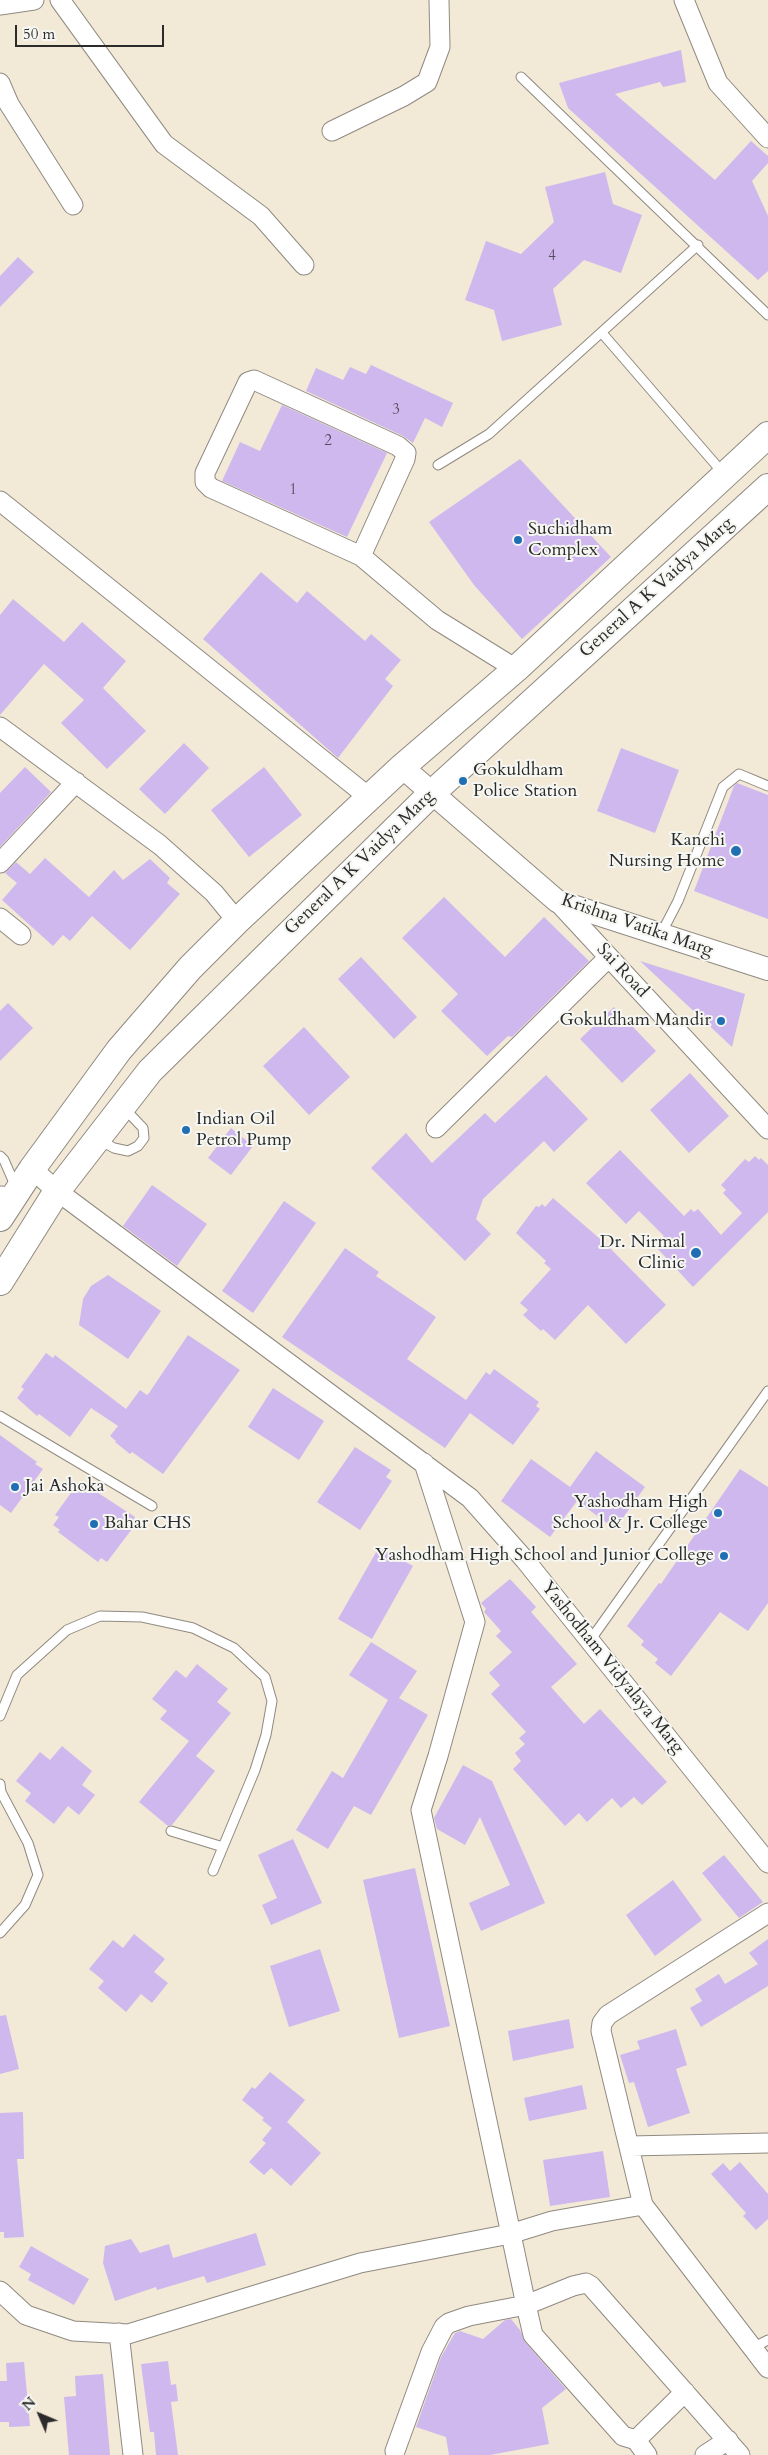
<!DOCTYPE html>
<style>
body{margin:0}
#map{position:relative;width:768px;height:2455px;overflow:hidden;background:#f3e9d7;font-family:Cardo,serif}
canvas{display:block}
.north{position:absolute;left:15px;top:2390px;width:50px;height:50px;-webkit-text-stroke:4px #f6f6f2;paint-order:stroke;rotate:315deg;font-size:14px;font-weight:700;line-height:20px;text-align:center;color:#2b2b2b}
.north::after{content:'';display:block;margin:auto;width:18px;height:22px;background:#2b2b2b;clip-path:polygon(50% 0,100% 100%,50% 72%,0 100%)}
.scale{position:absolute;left:15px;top:25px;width:149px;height:22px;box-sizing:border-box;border:2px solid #2b2b2b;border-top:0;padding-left:6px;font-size:15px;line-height:18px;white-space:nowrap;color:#2b2b2b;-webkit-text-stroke:4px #f6f6f2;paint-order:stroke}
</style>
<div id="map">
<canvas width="768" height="2455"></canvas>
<div class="north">N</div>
<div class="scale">50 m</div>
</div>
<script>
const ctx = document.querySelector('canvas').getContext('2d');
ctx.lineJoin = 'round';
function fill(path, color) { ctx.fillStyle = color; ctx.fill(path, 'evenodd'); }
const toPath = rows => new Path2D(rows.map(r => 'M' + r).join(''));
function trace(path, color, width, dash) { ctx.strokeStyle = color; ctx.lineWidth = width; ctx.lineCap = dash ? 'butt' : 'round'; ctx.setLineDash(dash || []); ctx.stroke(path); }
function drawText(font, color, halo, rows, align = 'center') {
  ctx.font = font + ' Cardo,serif'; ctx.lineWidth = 4; ctx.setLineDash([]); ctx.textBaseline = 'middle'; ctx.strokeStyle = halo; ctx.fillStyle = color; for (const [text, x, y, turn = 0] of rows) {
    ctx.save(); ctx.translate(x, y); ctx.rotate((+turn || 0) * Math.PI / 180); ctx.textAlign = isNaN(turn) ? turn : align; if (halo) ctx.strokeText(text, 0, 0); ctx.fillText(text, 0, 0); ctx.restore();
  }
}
fill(toPath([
 [681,50,686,82,663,87,660,82,615,94,715,180,751,141,768,156,768,163,752,181,768,216,768,271,758,280,568,108,559,83],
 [605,172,613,204,642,215,621,273,584,260,553,289,562,325,502,341,494,310,465,300,486,241,521,254,554,222,545,187],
 [18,257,34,272,0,307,0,276],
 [371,365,453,403,442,427,425,418,413,443,403,436,306,391,316,368,343,380,350,367,366,374],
 [282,405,387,453,347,537,222,481,240,442,260,451],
 [520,459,611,557,522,639,474,585,429,522],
 [261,572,297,603,307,591,365,641,371,634,401,660,385,679,393,686,338,758,203,639],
 [13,599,64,642,82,622,126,661,103,688,146,731,107,769,61,723,84,700,44,664,0,715,0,615],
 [184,743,209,768,165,814,139,789],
 [621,748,679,770,655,833,597,811],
 [25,767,51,792,0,847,0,793],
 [264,767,302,815,249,857,211,810],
 [737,783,768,795,768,919,694,891,734,786],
 [45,858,89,897,114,870,123,880,150,859,170,878,167,883,180,894,130,950,92,916,70,941,63,935,53,946,2,900,17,883,5,873,16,862,30,874],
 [444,897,505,957,544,917,589,961,512,1037,508,1036,487,1056,441,1011,458,994,402,938],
 [361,957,417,1017,394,1039,338,979],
 [640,961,745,994,732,1047],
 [8,1003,33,1028,0,1061,0,1011],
 [614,1007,656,1051,622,1083,580,1039],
 [304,1027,350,1077,309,1115,263,1066],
 [690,1073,729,1116,689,1153,650,1110],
 [546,1075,588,1119,554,1152,544,1141,483,1199,476,1219,491,1234,465,1261,371,1168,406,1133,432,1163,485,1113,495,1123],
 [231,1128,253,1146,231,1175,208,1158],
 [620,1150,684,1216,691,1209,694,1212,698,1209,721,1235,742,1213,723,1193,726,1190,721,1185,745,1159,749,1162,755,1156,759,1160,761,1158,768,1165,768,1212,693,1287,657,1248,660,1245,657,1242,664,1236,639,1211,626,1224,586,1183],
 [152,1185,207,1224,177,1266,123,1226],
 [553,1198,607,1245,666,1305,626,1344,588,1305,555,1340,543,1329,541,1331,523,1315,528,1310,520,1303,551,1269,544,1263,546,1261,516,1233,536,1206,539,1207,542,1204,545,1207],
 [284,1201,316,1223,253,1313,222,1291],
 [345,1248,379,1272,376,1276,436,1317,407,1359,466,1400,486,1372,490,1375,494,1369,539,1402,536,1406,540,1409,513,1445,470,1413,445,1448,282,1337],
 [108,1275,161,1311,128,1359,79,1325,83,1299,91,1286],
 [188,1335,240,1370,163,1474,132,1452,130,1454,115,1442,116,1441,110,1436,118,1426,91,1408,70,1437,39,1414,37,1416,17,1398,24,1389,21,1387,46,1353,53,1358,55,1355,126,1409,140,1390,147,1395,149,1393],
 [273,1388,324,1421,299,1460,248,1427],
 [0,1435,37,1462,35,1464,43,1469,11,1513,0,1505],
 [355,1447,391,1470,386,1477,392,1481,360,1530,317,1502],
 [596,1451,645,1487,615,1529,577,1501,550,1537,501,1501,531,1459,570,1487],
 [740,1469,768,1487,768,1603,748,1631,720,1612,671,1676,655,1663,658,1659,641,1645,644,1641,627,1626,659,1583,661,1584],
 [83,1483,135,1517,132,1522,135,1525,107,1562,101,1558,98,1562,58,1532,60,1530,53,1525,59,1517,55,1515,73,1490,76,1492],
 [379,1547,413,1566,372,1639,338,1619],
 [510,1579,536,1607,531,1612,577,1664,551,1687,584,1724,600,1709,667,1782,642,1805,634,1797,621,1808,612,1798,587,1822,579,1813,565,1826,513,1769,521,1761,515,1753,525,1744,519,1738,526,1732,491,1694,500,1685,489,1673,512,1652,496,1636,501,1631,484,1612,486,1609,481,1603],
 [371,1642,417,1671,399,1698,428,1715,371,1815,354,1806,328,1849,296,1830,332,1771,343,1778,388,1700,349,1675],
 [197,1664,228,1689,217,1702,231,1713,196,1756,215,1771,172,1825,168,1826,139,1802,189,1741,160,1719,167,1711,152,1699,176,1670,186,1678],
 [62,1746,92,1771,82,1785,95,1795,79,1815,68,1806,54,1824,25,1801,31,1793,16,1781,40,1752,50,1760],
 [463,1765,492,1781,545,1903,481,1931,469,1903,510,1885,480,1817,465,1845,437,1829,434,1818],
 [293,1839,322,1903,271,1925,262,1905,277,1898,258,1855],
 [724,1855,763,1902,739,1918,702,1873],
 [415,1868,450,2026,399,2038,363,1880],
 [673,1880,702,1920,655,1956,626,1915],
 [134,1934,165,1959,154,1972,168,1983,152,2003,141,1994,126,2012,98,1988,104,1981,89,1969,113,1940,123,1948],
 [768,1939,768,1986,701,2027,690,2008,702,2001,695,1989,719,1974,725,1984,758,1964,749,1953],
 [320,1949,340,2011,289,2027,270,1966],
 [6,2015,19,2069,0,2074,0,2016],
 [569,2019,574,2048,513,2061,508,2031],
 [676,2029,687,2065,676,2069,690,2113,648,2127,634,2082,629,2083,620,2055,640,2049,637,2041],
 [270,2072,305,2100,287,2122,321,2153,291,2186,271,2168,264,2175,249,2162,266,2143,262,2140,272,2128,262,2120,264,2118,242,2100,252,2087,255,2089],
 [582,2085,587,2109,529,2121,524,2098],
 [23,2112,24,2159,17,2159,24,2237,4,2238,4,2232,0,2232,0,2113],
 [603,2151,610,2197,550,2206,543,2160],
 [740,2162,768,2194,768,2219,756,2230,743,2216,746,2213,711,2174,723,2163,730,2171],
 [256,2233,266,2265,207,2283,204,2276,157,2290,156,2287,115,2301,103,2263,105,2246,131,2239,140,2253,169,2244,173,2258],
 [31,2246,89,2279,74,2305,28,2280,31,2274,19,2267],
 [511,2319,520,2330,525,2342,566,2389,542,2408,549,2444,490,2455,449,2455,446,2437,416,2427,441,2357,455,2333,460,2331,483,2339,505,2320],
 [168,2361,171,2385,176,2384,178,2401,171,2402,178,2455,156,2455,154,2432,150,2432,141,2364],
 [24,2362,30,2426,9,2427,9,2422,0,2422,0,2381,7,2381,6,2363],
 [103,2374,110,2455,69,2455,64,2397,76,2396,75,2376]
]), '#cfb8ee');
const service = toPath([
 [521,77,768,315],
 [602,333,723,473],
 [438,465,489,434,698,245],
 [661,934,678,901,723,787,739,774,768,786],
 [99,1140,114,1148,128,1151,138,1146,144,1138,143,1128,124,1108],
 [0,1156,4,1160,18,1192,0,1191],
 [0,1416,152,1506],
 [589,1642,768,1391],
 [0,1716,17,1675,67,1630,100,1616,142,1617,193,1628,234,1648,265,1677,272,1701,266,1735,255,1770,213,1871],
 [0,1784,1,1792,28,1843,38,1875,25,1905,0,1933],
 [171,1831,223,1847],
 [752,2348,768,2340]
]);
const minor = toPath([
 [60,0,164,144,261,216,304,265],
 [684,0,718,83,768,138],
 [0,5,34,0],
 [0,83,9,104,73,205],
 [332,131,404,96,427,82,440,47,439,0],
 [0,501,371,799],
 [361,556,405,459,406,453,398,446,254,380,248,382,205,473,205,482,211,488,361,556,437,620,516,669],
 [0,727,160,845,214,893,237,921],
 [0,863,76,782],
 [557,901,768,1129],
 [0,918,21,935],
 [436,1128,609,957],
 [32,1169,57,1191,470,1498,525,1560,768,1863],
 [424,1463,475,1622,438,1756,421,1810,526,2305,533,2335,623,2436,636,2440,647,2455],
 [768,1913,608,2015,602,2023,601,2031,643,2205,768,2368],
 [630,2146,768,2143],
 [0,2291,26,2315,73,2331,128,2334,360,2263,510,2234,552,2221,643,2205],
 [119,2333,133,2455],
 [636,2440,685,2392],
 [395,2451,431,2352,444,2327,449,2323,469,2316,526,2305,573,2286,586,2283,591,2286,740,2455],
 [705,2455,728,2440]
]);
const tertiary = toPath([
 [402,767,557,901,768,969]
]);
const secondary = toPath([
 [0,1218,32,1169,119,1050,190,968,237,921,402,767,516,669,768,435],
 [0,1282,57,1191,150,1071,431,794,768,487]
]);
trace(service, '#8f8a81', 11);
trace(minor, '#8f8a81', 21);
trace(tertiary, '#8f8a81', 24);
trace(secondary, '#8f8a81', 28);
trace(service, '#fff', 9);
trace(minor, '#fff', 19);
trace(tertiary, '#fff', 22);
trace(secondary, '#fff', 26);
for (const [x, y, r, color] of [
 [518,540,5,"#1f6fb2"],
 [463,781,5,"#1f6fb2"],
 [736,851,6,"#1f6fb2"],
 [721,1021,5,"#1f6fb2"],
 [186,1130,5,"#1f6fb2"],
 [696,1253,6,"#1f6fb2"],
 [15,1487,5,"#1f6fb2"],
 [718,1513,5,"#1f6fb2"],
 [94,1524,5,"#1f6fb2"],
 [724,1556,5,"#1f6fb2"]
]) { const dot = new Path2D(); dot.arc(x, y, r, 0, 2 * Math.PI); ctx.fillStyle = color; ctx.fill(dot); trace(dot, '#f6f6f2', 2); }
drawText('15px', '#544e5c', null, [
 ["4",552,257],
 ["3",396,411],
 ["2",328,442],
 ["1",293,491]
]);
drawText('18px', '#2b2b2b', '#f6f6f2', [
 ["Suchidham",528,530],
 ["Complex",528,551],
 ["Gokuldham",473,771],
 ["Police Station",473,792],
 ["Kanchi",725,841,"right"],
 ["Nursing Home",725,862,"right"],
 ["Gokuldham Mandir",711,1021,"right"],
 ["Indian Oil",196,1120],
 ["Petrol Pump",196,1141],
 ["Dr. Nirmal",685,1243,"right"],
 ["Clinic",685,1264,"right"],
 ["Jai Ashoka",25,1487],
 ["Yashodham High",708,1503,"right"],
 ["School & Jr. College",708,1524,"right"],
 ["Bahar CHS",104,1524],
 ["Yashodham High School and Junior College",714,1556,"right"]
], 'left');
drawText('18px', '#2b2b2b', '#f6f6f2', [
 ["General A K Vaidya Marg",657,588,-42],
 ["General A K Vaidya Marg",360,863,-44],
 ["Krishna Vatika Marg",637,926,19],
 ["Sai Road",622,971,47],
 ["Yashodham Vidyalaya Marg",612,1668,51]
]);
</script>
